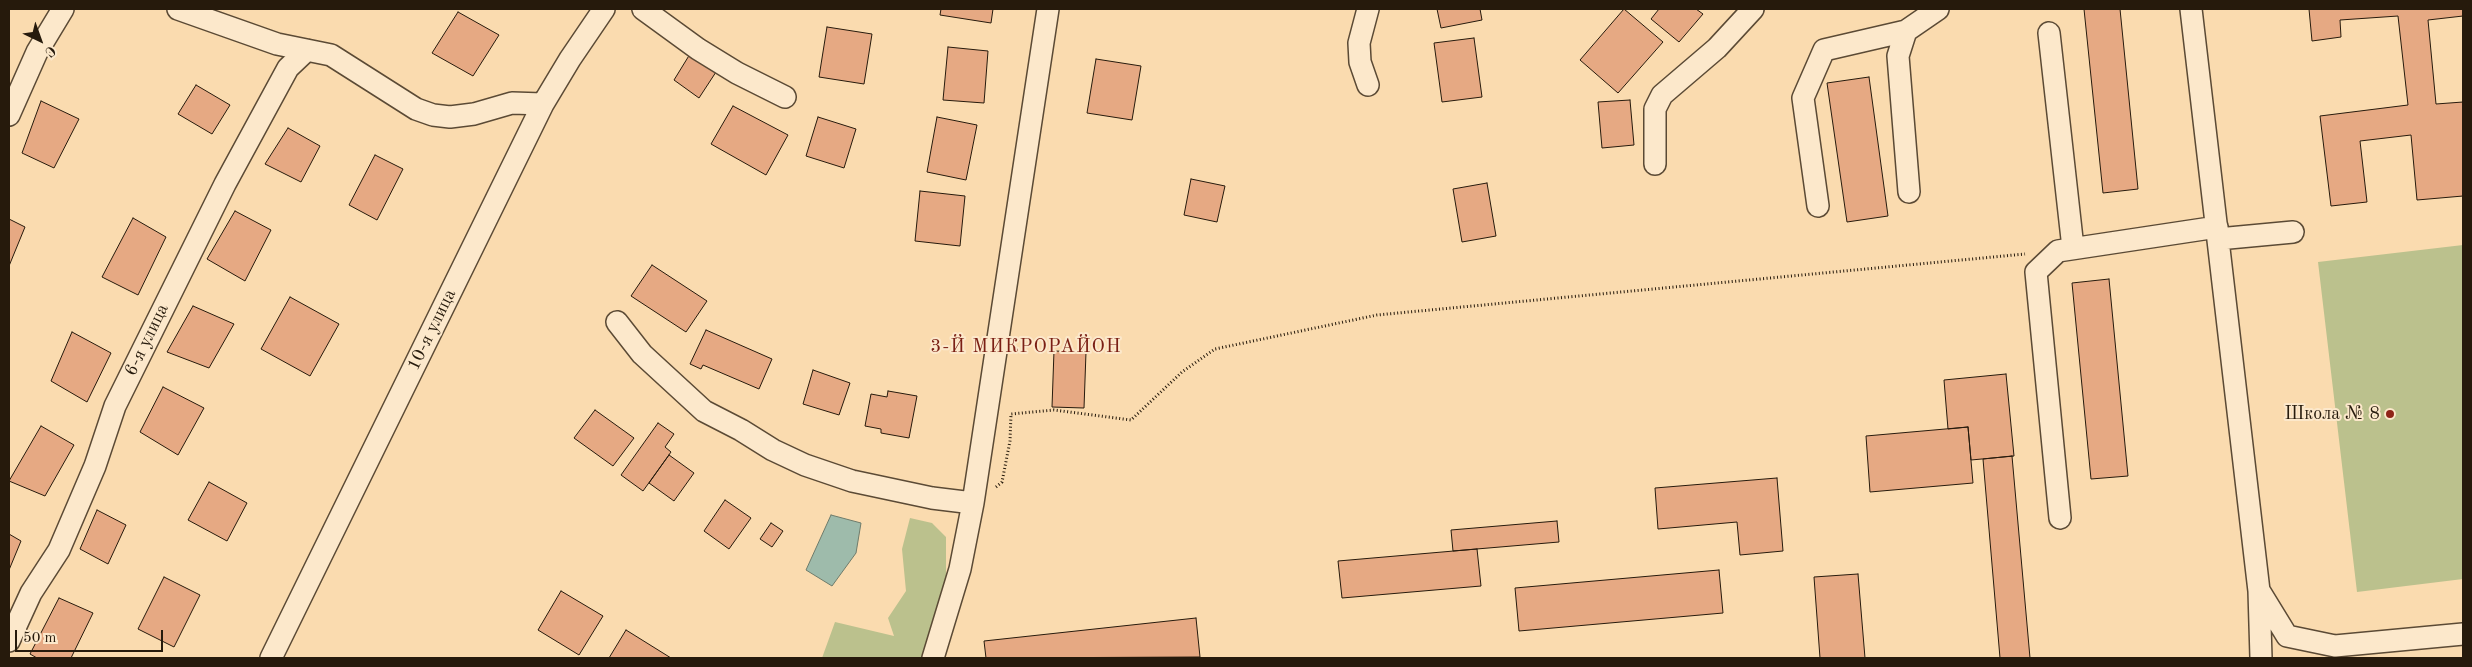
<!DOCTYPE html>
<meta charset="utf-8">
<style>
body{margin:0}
#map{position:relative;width:2472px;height:667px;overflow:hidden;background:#fadbaf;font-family:"Old Standard TT",serif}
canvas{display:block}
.frame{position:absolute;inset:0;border:10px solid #261a0c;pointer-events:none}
.north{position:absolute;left:15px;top:15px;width:50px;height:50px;-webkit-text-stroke:4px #fce8cb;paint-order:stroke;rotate:138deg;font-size:14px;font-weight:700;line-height:20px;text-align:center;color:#261a0c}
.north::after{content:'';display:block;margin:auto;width:18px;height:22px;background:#261a0c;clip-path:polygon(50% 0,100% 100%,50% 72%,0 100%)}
.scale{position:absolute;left:15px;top:630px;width:148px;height:22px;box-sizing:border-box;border:2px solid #261a0c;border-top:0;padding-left:6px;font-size:15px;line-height:18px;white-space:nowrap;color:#261a0c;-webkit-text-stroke:4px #fce8cb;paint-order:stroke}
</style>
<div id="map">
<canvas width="2472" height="667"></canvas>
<div class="frame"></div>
<div class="north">С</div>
<div class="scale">50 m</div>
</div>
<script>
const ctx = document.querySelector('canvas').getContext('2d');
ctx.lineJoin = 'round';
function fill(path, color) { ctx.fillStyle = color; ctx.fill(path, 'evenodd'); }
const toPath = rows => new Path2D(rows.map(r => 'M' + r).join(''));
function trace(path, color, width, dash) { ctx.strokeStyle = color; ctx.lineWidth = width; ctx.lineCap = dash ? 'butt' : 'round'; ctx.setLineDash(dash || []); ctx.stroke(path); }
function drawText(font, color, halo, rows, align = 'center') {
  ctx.font = font + ' "Old Standard TT",serif'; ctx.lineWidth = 4; ctx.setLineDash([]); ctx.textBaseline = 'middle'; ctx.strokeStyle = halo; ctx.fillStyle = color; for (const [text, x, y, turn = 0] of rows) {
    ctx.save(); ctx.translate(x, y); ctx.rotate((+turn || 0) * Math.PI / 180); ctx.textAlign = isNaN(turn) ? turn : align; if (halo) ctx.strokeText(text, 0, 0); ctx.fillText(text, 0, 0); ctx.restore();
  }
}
fill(toPath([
 [2463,245,2463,579,2357,592,2318,262],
 [910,518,932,523,946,537,946,586,923,658,822,658,835,622,894,636,888,618,906,591,902,549]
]), '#bbc18d');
const water = toPath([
 [831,515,861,523,856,553,832,586,806,570,831,515]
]);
fill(water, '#9ebbab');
trace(water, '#6e7b6b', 1);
const building = toPath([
 [941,9,993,9,991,23,940,15,941,9],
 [1437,9,1480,9,1482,20,1441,28,1437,9],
 [1624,9,1663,42,1618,93,1580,60,1624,9],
 [1659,9,1696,9,1703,14,1679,42,1651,19,1659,9],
 [2084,9,2120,9,2138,189,2103,193,2084,9],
 [2309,9,2463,9,2463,16,2428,20,2436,104,2463,102,2463,196,2417,200,2411,135,2360,141,2367,202,2331,206,2320,116,2408,105,2398,16,2340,20,2341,37,2312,41,2309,9],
 [458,12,499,35,473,76,432,53,458,12],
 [827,27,872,34,864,84,819,77,827,27],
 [1474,38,1482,97,1442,102,1434,43,1474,38],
 [948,47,988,51,984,103,943,100,948,47],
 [690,54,716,72,699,98,674,80,690,54],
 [1096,59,1141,66,1132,120,1087,113,1096,59],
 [1869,77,1888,216,1847,222,1827,83,1869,77],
 [196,85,230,105,212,134,178,114,196,85],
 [1630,100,1634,145,1602,148,1598,102,1630,100],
 [41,101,79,119,54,168,22,153,41,101],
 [733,106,788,135,766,175,711,144,733,106],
 [818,117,856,129,844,168,806,156,818,117],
 [937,117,977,125,966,180,927,172,937,117],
 [288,128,320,146,301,182,265,164,288,128],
 [375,155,403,169,377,220,349,205,375,155],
 [1191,179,1225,186,1217,222,1184,215,1191,179],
 [1487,183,1496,236,1462,242,1453,189,1487,183],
 [920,191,965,196,960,246,915,241,920,191],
 [235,211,271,230,245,281,207,259,235,211],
 [133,218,166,237,138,295,102,277,133,218],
 [9,219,25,227,9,266,9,219],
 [652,265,707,301,686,332,631,296,652,265],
 [2109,279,2128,476,2091,479,2072,283,2109,279],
 [290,297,339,324,310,376,261,349,290,297],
 [193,306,234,324,209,368,167,352,193,306],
 [706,330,772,359,759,389,703,365,701,369,690,364,706,330],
 [72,332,111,353,87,402,51,381,72,332],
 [1054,351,1086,352,1084,408,1052,407,1054,351],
 [813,370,850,383,839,415,803,404,813,370],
 [2006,374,2014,456,1971,460,1968,427,1948,429,1944,380,2006,374],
 [163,387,204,408,178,455,140,432,163,387],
 [888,391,917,396,909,438,881,433,881,429,865,426,871,394,887,397,888,391],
 [595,410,634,438,613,466,574,438,595,410],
 [658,423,674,434,665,447,671,452,643,491,621,475,658,423],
 [41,426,74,445,45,496,9,481,41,426],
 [1968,427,1973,483,1870,492,1866,436,1968,427],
 [669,455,694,473,674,501,649,483,669,455],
 [2012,456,2030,658,2000,658,1983,459,2012,456],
 [1777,478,1783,551,1740,555,1737,522,1658,529,1655,488,1777,478],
 [209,482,247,503,227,541,188,520,209,482],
 [725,500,751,518,729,549,704,531,725,500],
 [97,510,126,525,108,564,80,549,97,510],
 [1557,521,1559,542,1453,551,1451,530,1557,521],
 [771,523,783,531,772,547,760,539,771,523],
 [9,534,21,541,9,570,9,534],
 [1477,549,1481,586,1342,598,1338,561,1477,549],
 [1719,570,1723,613,1519,631,1515,588,1719,570],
 [1858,574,1865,658,1820,658,1814,577,1858,574],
 [164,577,200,595,174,647,138,629,164,577],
 [561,591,603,616,579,655,538,630,561,591],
 [59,598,93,613,71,658,37,658,30,654,59,598],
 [1196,618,1200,657,986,658,984,641,1196,618],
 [626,630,671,658,609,658,626,630]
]);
fill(building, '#e6a983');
trace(building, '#261a0c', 1);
const minor = toPath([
 [178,9,277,44,331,55,416,109,433,115,450,117,474,114,512,103,543,104],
 [643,9,698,49,737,73,785,97],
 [2191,9,2259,591,2261,658],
 [2049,33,2073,248],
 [1368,85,1360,62,1359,43,1368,9],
 [9,115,37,52,63,9],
 [1655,164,1655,109,1662,95,1717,48,1753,9],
 [1909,192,1898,56,1906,31,1938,9],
 [1818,206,1803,98,1824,50,1906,31],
 [2218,239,2293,232],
 [617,322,642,354,704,411,741,430,773,450,805,465,852,481,932,498,973,503],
 [2060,518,2036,272,2058,251,2217,227],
 [2260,592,2287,636,2335,646,2463,634],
 [9,641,31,593,59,550,95,466,115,406,225,184,288,68,307,50],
 [271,658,543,104,570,59,604,9],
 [933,658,960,569,973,503,1048,9]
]);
trace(minor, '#5b4a35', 24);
trace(toPath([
 [996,487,1002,482,1010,441,1011,414,1054,410,1131,420,1182,372,1215,349,1377,315,2025,254]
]), '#261a0c', 3, [1, 2.5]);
trace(minor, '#fce8cb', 21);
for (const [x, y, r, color] of [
 [2390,414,5,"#8f2418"]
]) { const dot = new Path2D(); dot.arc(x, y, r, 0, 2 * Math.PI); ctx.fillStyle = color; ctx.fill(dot); trace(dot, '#fce8cb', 2); }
drawText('18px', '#261a0c', '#fce8cb', [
 ["10-я улица",432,330,-64],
 ["6-я улица",147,340,-64]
]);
drawText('18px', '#261a0c', '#fce8cb', [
 ["Школа № 8",2380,414]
], 'right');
ctx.letterSpacing = '1px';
drawText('19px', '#7a1f14', '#fce8cb', [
 ["3-Й МИКРОРАЙОН",1026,347]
]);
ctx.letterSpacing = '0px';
</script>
